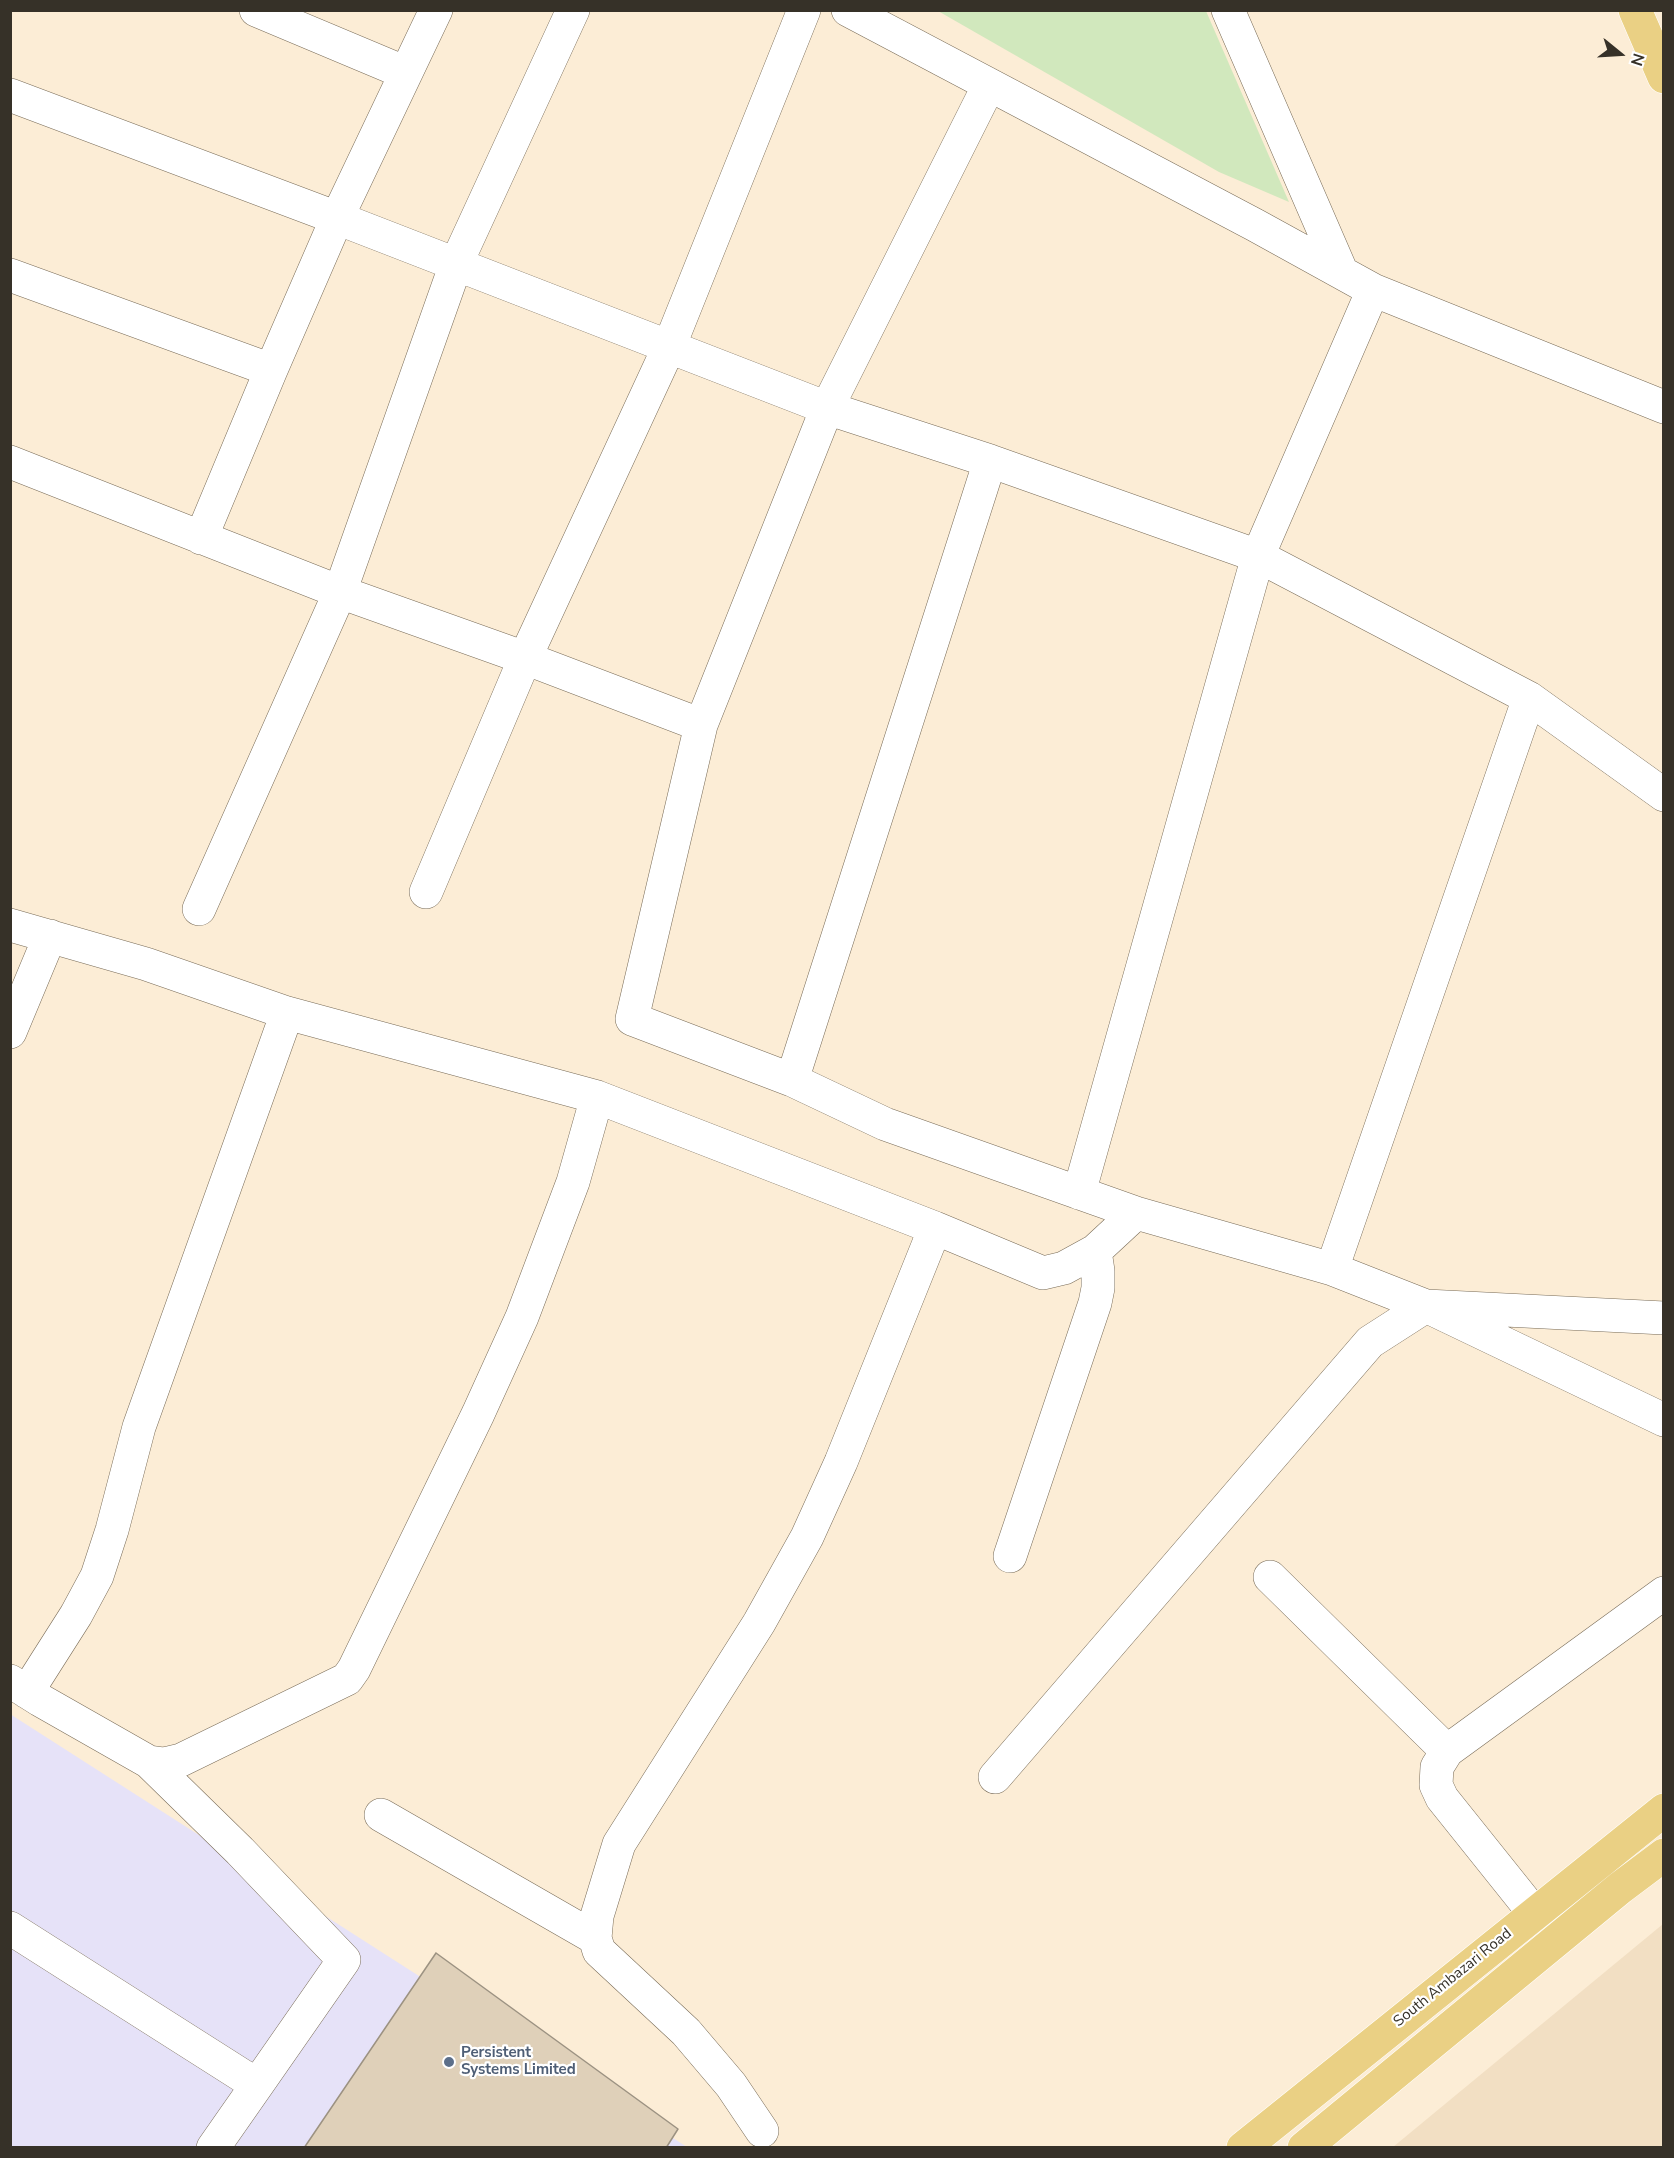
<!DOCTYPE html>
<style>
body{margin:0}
#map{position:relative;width:1674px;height:2158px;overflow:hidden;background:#fcedd6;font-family:"Nunito Sans",sans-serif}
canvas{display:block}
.frame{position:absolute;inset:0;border:12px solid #363128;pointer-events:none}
.north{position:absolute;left:1590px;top:24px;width:60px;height:60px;-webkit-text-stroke:4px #fff;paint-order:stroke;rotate:108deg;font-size:16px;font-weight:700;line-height:24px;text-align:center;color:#363128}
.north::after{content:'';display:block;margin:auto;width:21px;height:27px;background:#363128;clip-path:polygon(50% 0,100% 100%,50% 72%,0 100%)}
</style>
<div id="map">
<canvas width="1674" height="2158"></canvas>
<div class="frame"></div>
<div class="north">N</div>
</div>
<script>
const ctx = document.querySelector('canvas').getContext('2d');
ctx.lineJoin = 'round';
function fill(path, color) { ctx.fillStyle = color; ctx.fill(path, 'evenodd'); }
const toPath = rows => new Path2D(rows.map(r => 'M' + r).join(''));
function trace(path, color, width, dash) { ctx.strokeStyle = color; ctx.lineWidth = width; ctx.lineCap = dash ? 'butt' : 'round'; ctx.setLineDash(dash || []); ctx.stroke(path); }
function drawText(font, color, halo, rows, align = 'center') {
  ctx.font = font + ' "Nunito Sans",sans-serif'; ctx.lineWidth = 4.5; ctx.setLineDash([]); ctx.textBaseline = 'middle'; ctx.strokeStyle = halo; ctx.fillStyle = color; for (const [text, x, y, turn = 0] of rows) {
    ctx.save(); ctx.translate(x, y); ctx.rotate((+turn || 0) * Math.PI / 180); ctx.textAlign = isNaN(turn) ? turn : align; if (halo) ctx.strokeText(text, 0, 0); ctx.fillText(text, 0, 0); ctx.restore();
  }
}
fill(toPath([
 [10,1714,419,1976,687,2147,11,2147]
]), '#e6e2f8');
fill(toPath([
 [1663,1924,1663,2147,1393,2147]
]), '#f2dfc3');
fill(toPath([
 [938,11,1206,11,1289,202,1219,172]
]), '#d1e8bd');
const building = toPath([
 [436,1953,678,2129,666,2148,304,2148,436,1953]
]);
fill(building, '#dfd0b9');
trace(building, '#9c9282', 1.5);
const minor = toPath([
 [256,10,406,73],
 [436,10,337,218,827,408,990,461],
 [848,10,1255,225,1373,290,1664,407],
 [1228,10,1342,273],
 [10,95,337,218,271,370,201,538],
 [10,275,271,370],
 [1373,290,1258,556,1529,698],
 [10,462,340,592,525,658,701,725,632,1019,792,1080,885,1124,1136,1213,1332,1269,1426,1306,1664,1420],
 [701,725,827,408,989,85],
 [426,892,525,658,669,347,804,10],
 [199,909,340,592,456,264,573,10],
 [10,925,146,964,287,1013,597,1097,935,1228,1043,1273,1064,1268,1095,1251,1136,1213],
 [10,1032,50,936],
 [792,1080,990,461,1258,556,1079,1193],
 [1332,1269,1529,698,1664,795],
 [1010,1556,1095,1303,1098,1288,1098,1271,1095,1251],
 [1270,1577,1447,1751],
 [10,1681,40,1700,149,1762,164,1764,181,1760,347,1679,354,1669,478,1414,522,1317,573,1182,597,1097],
 [27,1692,76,1615,97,1576,112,1530,139,1427,287,1013],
 [149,1762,240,1851,344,1960,257,2085],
 [995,1777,1370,1342,1426,1306,1664,1318],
 [381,1815,595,1938],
 [1534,1913,1442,1798,1436,1785,1437,1767,1447,1751,1664,1593],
 [10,1928,257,2085,213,2148],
 [762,2131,731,2085,686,2032,599,1951,595,1938,597,1916,619,1844,759,1623,807,1537,841,1462,935,1228]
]);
const major = toPath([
 [1635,10,1664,77],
 [1243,2148,1664,1810],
 [1304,2148,1620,1888,1664,1855]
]);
trace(minor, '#796c58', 34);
trace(major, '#fff', 34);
trace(minor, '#fff', 33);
trace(major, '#ead084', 33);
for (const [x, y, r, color] of [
 [449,2062,6,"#5c6f8a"]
]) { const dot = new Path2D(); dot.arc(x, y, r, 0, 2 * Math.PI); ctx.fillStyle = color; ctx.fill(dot); trace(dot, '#fff', 2); }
drawText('15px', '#363128', '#fff', [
 ["South Ambazari Road",1453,1978,-39]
]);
drawText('bold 15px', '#4e5e75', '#fff', [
 ["Persistent",461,2053],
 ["Systems Limited",461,2070]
], 'left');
</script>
